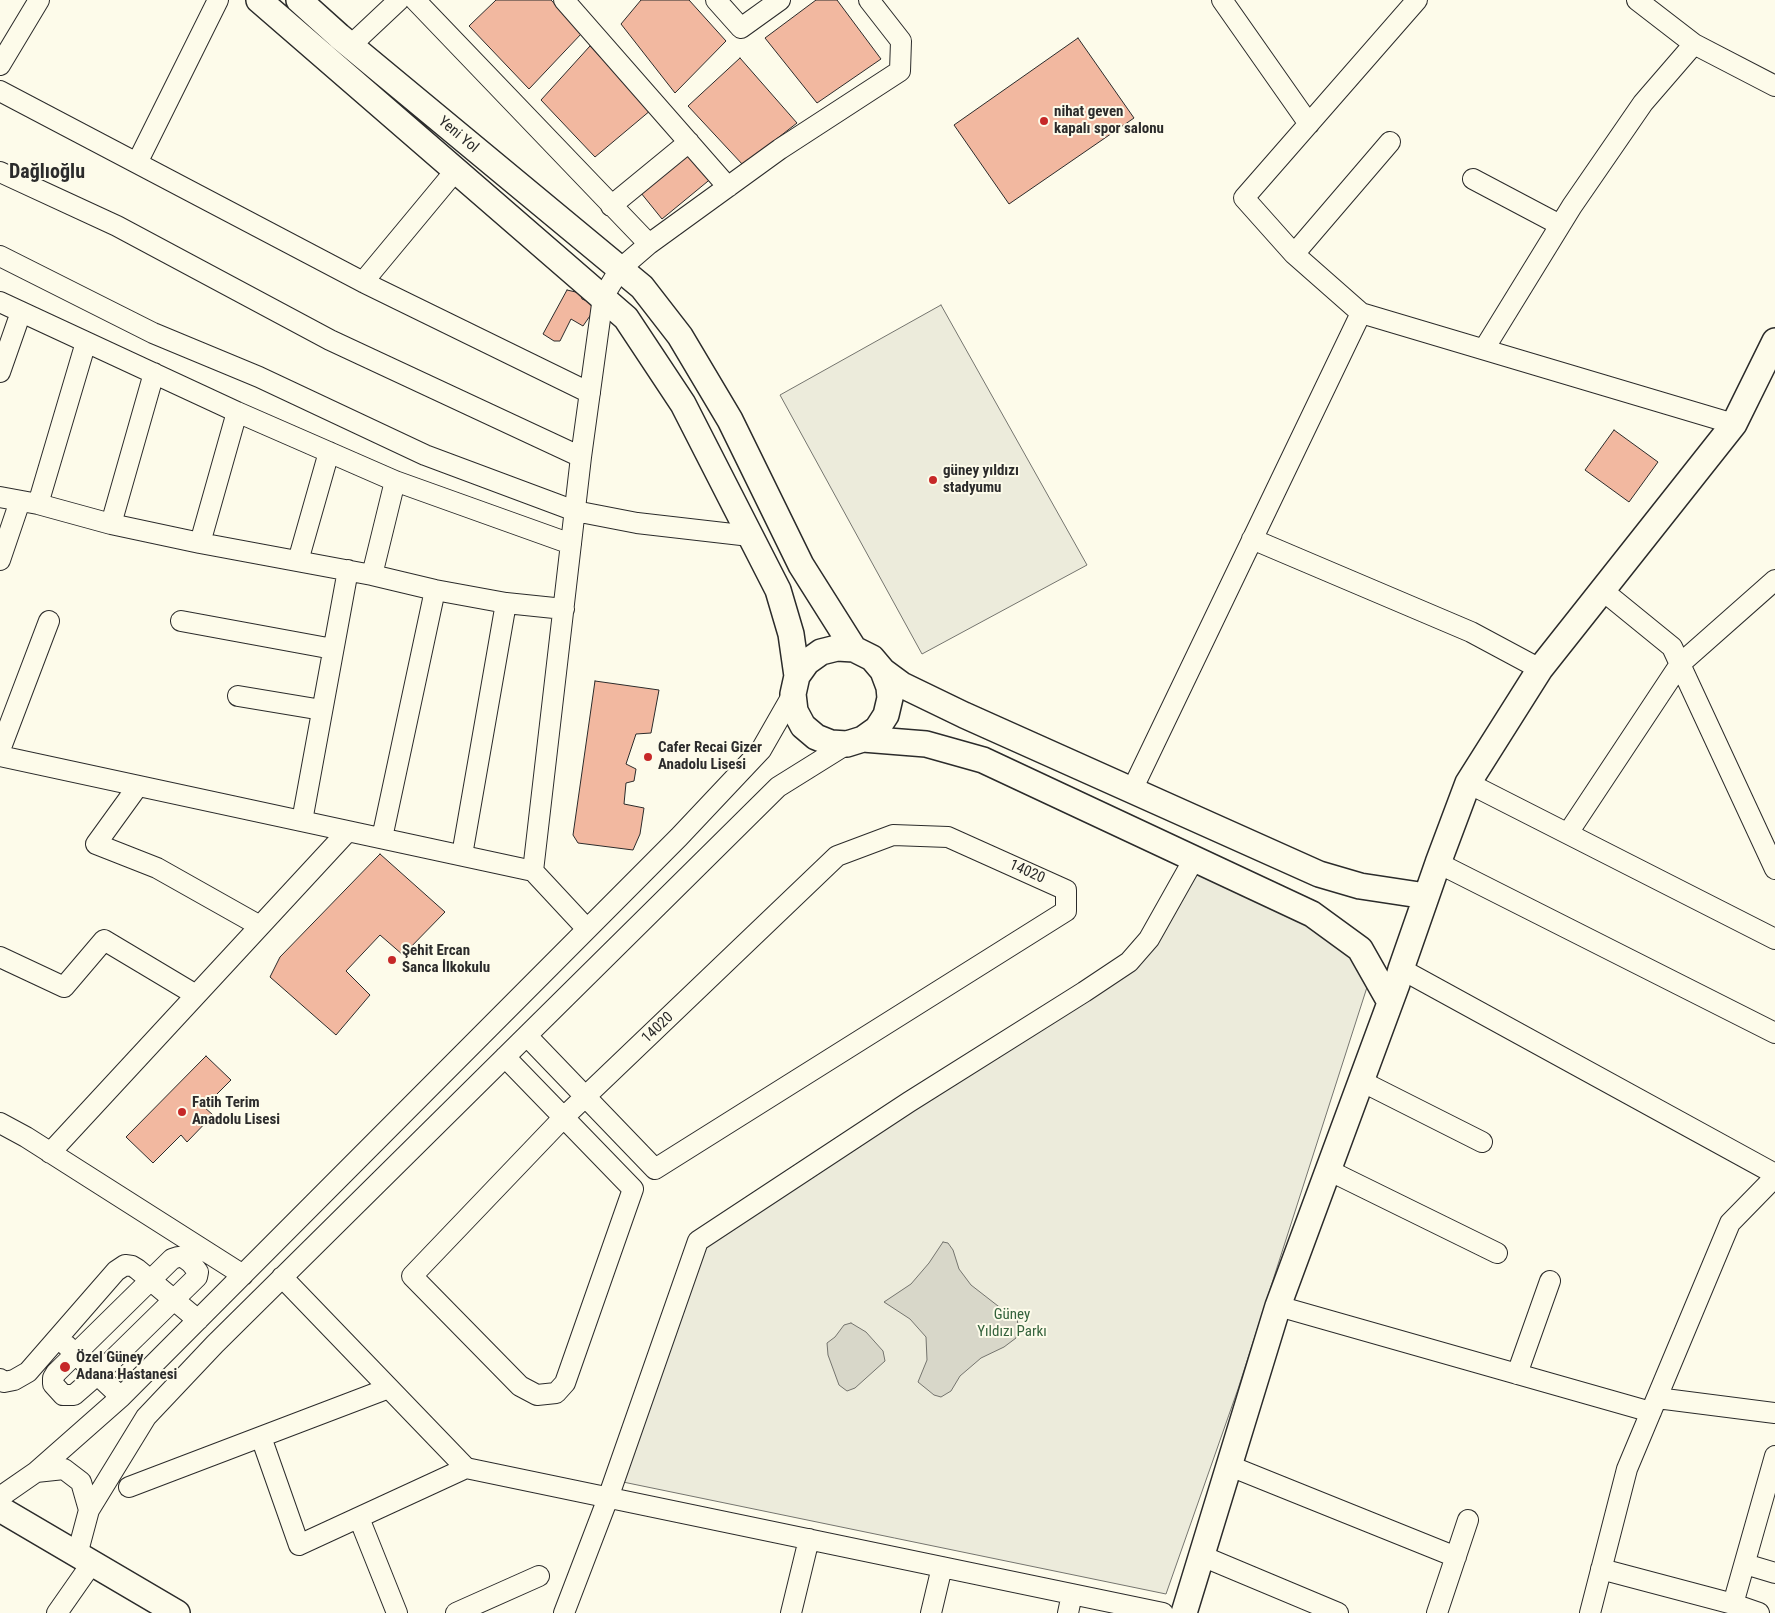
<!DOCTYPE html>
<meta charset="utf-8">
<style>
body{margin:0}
canvas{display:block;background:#fdfbea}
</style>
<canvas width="1775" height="1613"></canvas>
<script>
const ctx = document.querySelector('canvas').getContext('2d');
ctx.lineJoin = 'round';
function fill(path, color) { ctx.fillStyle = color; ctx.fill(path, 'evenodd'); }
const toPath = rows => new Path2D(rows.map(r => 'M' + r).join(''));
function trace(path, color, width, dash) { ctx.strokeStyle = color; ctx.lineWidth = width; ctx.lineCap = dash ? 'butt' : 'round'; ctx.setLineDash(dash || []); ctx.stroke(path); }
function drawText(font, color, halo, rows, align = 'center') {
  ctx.font = font + ' "Roboto Condensed",sans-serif'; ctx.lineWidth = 4; ctx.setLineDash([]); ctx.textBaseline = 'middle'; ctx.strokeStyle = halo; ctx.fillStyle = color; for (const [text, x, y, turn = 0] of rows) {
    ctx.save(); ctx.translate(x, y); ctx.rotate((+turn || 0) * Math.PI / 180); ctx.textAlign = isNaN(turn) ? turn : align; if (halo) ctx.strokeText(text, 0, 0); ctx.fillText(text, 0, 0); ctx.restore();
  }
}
const green = toPath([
 [941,305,1087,565,922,654,780,395,941,305],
 [1194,859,1347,946,1369,981,1238,1389,1166,1594,623,1482,698,1241,1113,982,1194,859]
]);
fill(green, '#ecebdb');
trace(green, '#74746e', 1);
const water = toPath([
 [943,1242,948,1243,953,1250,959,1269,971,1285,998,1306,1017,1317,1018,1326,1016,1338,1004,1347,981,1358,960,1376,951,1391,941,1397,934,1395,918,1382,927,1360,926,1337,910,1319,884,1302,911,1284,929,1263,943,1242],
 [851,1323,866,1332,883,1351,885,1361,855,1388,847,1391,839,1385,828,1355,827,1343,835,1337,844,1325,851,1323]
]);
fill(water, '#d8d7c9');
trace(water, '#74746e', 1);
const building = toPath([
 [496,0,551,0,582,33,529,89,469,26,496,0],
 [641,0,689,0,726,41,675,93,621,24,641,0],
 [816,0,837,0,881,59,817,103,765,38,816,0],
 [1078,38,1134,118,1009,204,954,125,1078,38],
 [590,46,651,110,595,157,541,100,590,46],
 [740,58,797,123,743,165,688,106,740,58],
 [692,151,713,177,662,219,641,193,692,151],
 [567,290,580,293,582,299,592,303,594,310,583,326,571,319,560,341,554,341,543,334,567,290],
 [1614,430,1658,462,1629,502,1585,470,1614,430],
 [595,681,659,690,651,733,636,734,626,764,636,769,634,781,626,783,624,804,644,808,640,834,633,850,578,843,573,835,595,681],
 [380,854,445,912,403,955,380,935,346,971,370,995,336,1035,270,977,280,957,380,854],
 [206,1056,231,1080,204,1107,213,1115,187,1142,181,1135,153,1163,126,1137,206,1056]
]);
fill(building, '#f2b8a0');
trace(building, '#2b2b2b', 1);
const minor = toPath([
 [415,0,649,244],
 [564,0,728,187],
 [716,0,741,28,780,0],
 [1222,0,1309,124],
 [1417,0,1244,198,1294,254,1361,313,1734,424],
 [1637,0,1694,44],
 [350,46,399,0],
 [0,65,39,0],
 [0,91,363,282,590,393],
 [137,163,218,0],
 [0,172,117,226,330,340,581,457],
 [1473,179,1560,225],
 [611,206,689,142],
 [1294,254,1390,142],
 [0,256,153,333,259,377,425,455,575,511,637,523,750,536],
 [363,282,456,170],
 [0,302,237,412,395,481,571,544],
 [1484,349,1572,206,1643,103,1694,44,1775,86],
 [0,372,21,312],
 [0,497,38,504,111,524,200,543,372,575,435,590,506,603,564,609],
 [38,504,86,342],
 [111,524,154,373],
 [1252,539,1471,632,1540,669],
 [200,543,237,412],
 [0,560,20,501],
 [298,561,329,452],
 [372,575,395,481],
 [1602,590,1672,647,1775,869],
 [181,621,333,649],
 [238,696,322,710],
 [0,750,49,621],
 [0,756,533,871,587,929],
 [1468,783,1775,939],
 [138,786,96,844,157,868,260,926],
 [1132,790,1361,313],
 [302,821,348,570],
 [1568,833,1680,664,1775,580],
 [382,838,435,590],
 [462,855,506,603],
 [1438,863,1775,1033],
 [533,871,581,457,603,297,620,269,649,244,780,149,900,71,901,41,869,0],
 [0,957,64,987,104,940,196,995],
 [1401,969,1775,1174],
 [527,1036,655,1169],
 [505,1057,633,1189],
 [1361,1081,1482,1142],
 [0,1123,26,1137,243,1275],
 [50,1153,348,831],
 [1328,1170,1497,1253],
 [633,1189,565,1383,556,1393,537,1395,520,1386,412,1276,564,1117,837,856,893,835,948,837,1066,890,1066,911,655,1169],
 [178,1257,183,1257,191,1263,198,1272,197,1277,97,1375,74,1395,63,1395,53,1384,53,1378,56,1373,172,1259,178,1257],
 [282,1277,466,1468,1163,1613],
 [1278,1306,1651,1412],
 [66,1345,121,1397],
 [1517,1374,1550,1281],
 [0,1379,4,1382,14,1380,28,1372,116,1271,125,1265,132,1266,137,1269,198,1320],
 [1657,1398,1775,1413],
 [261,1437,299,1545,466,1468],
 [1230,1466,1456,1557],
 [36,1472,64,1469,81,1482,89,1510],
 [129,1487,389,1388],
 [0,1497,36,1472,121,1397,679,837,761,750,793,694],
 [359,1518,397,1613],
 [77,1555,89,1510,146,1417,215,1344,778,787,847,744],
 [1202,1556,1338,1613],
 [1745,1564,1775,1573],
 [1601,1569,1733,1604,1759,1613],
 [1733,1604,1775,1456],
 [57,1613,92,1563],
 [456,1613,539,1576],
 [564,1613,608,1498,698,1241,909,1102,1084,992,1129,962,1149,939,1194,859],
 [791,1613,809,1539],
 [931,1613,942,1567],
 [1068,1613,1072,1594],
 [1437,1613,1468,1520],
 [1590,1613,1627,1469,1730,1223,1775,1177]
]);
const major = toPath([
 [259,0,626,318,683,404,778,590,791,634,797,676],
 [299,0,339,36,642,287,680,336,730,420,801,565,854,649,872,658,883,671,889,687,890,698,886,715,877,729,863,739,847,744,831,743,816,737,803,726,795,711,793,694,797,676,807,662,821,652,837,648,854,649],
 [883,671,902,685,964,715,1319,874,1360,886,1426,896],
 [863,739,926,744,983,760,1312,914,1360,949,1390,1002],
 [0,1509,177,1613],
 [1184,1613,1278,1306,1397,984,1401,969,1438,863,1468,783,1540,669,1734,424,1775,341]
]);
trace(minor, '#2b2b2b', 22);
trace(major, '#2b2b2b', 28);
trace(minor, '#fdfbea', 20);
trace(major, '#fdfbea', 25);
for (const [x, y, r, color] of [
 [1044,121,5,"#c62828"],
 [933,480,5,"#c62828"],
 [648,757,5,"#c62828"],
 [392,960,5,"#c62828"],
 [182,1112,5,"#c62828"],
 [65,1367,6,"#c62828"]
]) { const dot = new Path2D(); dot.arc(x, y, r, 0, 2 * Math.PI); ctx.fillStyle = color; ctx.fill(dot); trace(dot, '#fdfbea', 2); }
drawText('bold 15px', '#2b2b2b', '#fdfbea', [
 ["nihat geven",1054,112],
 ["kapalı spor salonu",1054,129],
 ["güney yıldızı",943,471],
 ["stadyumu",943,488],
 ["Cafer Recai Gizer",658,748],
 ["Anadolu Lisesi",658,765],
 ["Şehit Ercan",402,951],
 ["Sanca İlkokulu",402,968],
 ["Fatih Terim",192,1103],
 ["Anadolu Lisesi",192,1120],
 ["Özel Güney",76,1358],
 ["Adana Hastanesi",76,1375]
], 'left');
drawText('15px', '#2b2b2b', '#fdfbea', [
 ["Yeni Yol",458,135,40],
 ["14020",1027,872,24],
 ["14020",658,1028,-44]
]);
drawText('15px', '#34623c', '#fdfbea', [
 ["Güney",1012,1315],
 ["Yıldızı Parkı",1012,1332]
]);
drawText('bold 20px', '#2b2b2b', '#fdfbea', [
 ["Dağlıoğlu",47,173]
]);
</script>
